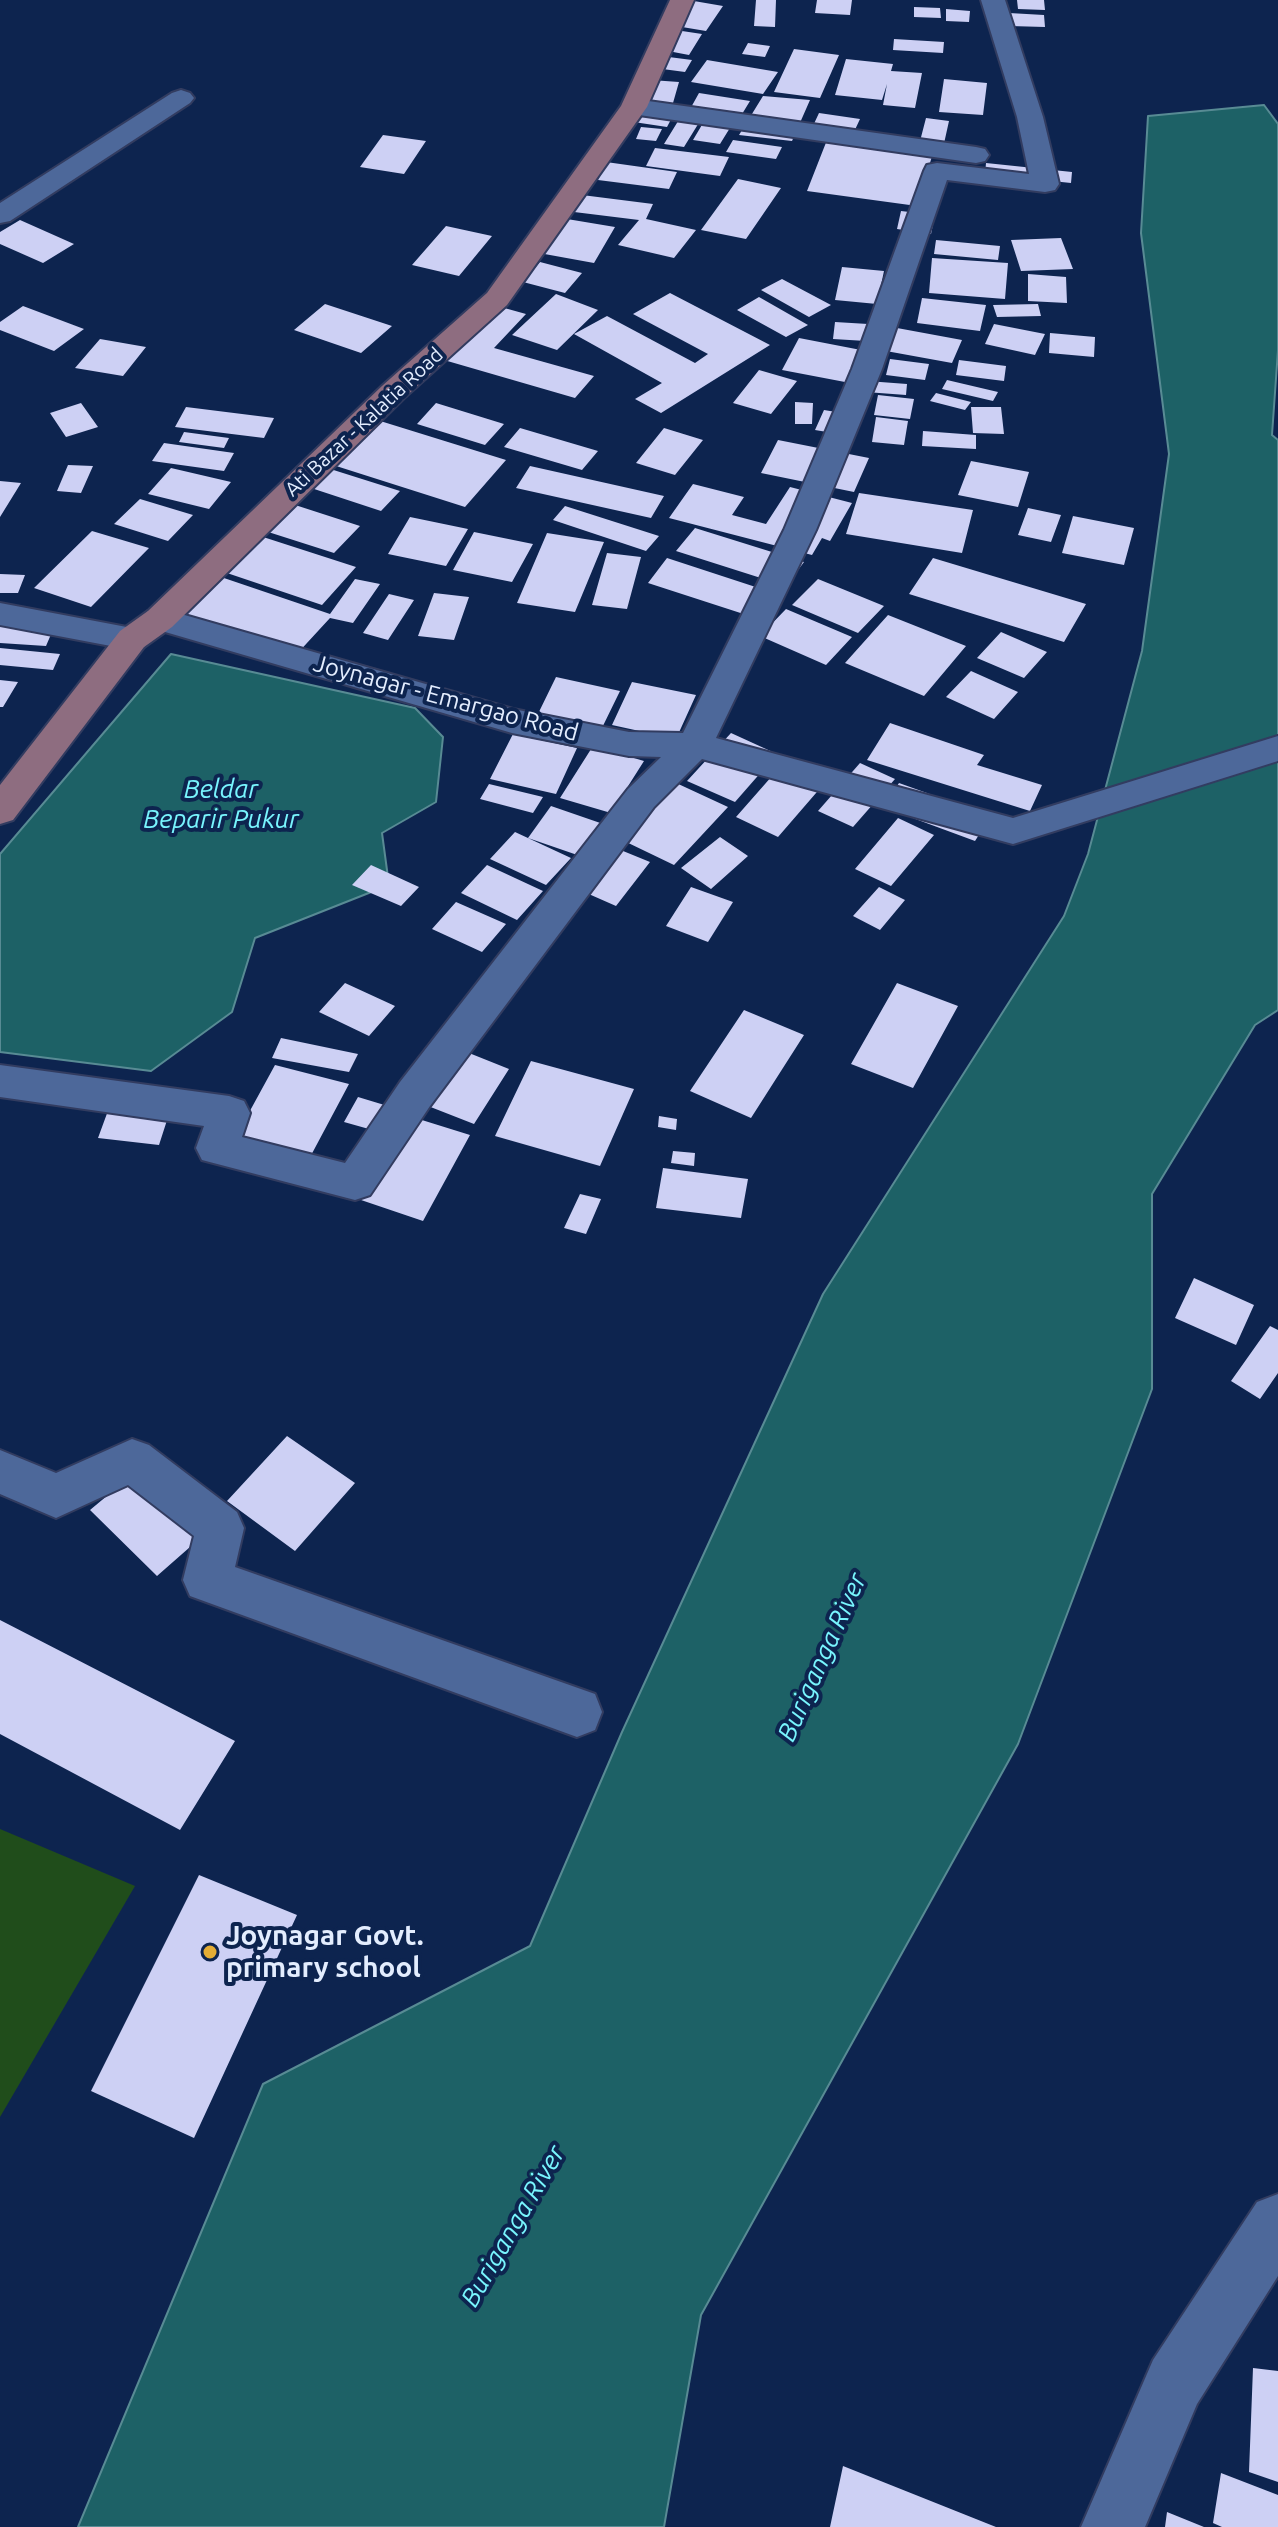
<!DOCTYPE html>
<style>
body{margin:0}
canvas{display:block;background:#0d244f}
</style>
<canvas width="1278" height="2527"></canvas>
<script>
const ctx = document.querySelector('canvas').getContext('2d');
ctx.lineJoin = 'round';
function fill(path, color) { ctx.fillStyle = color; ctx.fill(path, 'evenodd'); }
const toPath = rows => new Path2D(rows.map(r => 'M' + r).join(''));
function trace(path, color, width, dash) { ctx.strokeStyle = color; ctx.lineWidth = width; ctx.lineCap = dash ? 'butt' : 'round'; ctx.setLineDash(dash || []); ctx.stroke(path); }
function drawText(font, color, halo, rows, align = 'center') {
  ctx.font = font + ' Ubuntu,sans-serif'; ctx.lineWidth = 8; ctx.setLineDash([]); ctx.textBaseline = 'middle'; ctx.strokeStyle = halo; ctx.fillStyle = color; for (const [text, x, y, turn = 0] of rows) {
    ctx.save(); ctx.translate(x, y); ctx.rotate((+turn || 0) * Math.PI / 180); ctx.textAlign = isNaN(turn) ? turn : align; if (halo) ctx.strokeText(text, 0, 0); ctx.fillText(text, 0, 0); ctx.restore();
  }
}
fill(toPath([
 [0,1829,135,1886,0,2117]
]), '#204d1b');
const water = toPath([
 [1264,105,1278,124,1278,350,1272,435,1278,440,1278,1010,1255,1025,1152,1194,1152,1389,1018,1744,701,2315,664,2527,78,2527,263,2084,530,1946,622,1732,823,1294,1064,916,1088,854,1142,651,1169,454,1141,233,1148,116,1264,105],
 [171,654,415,708,443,737,436,802,382,833,389,885,255,938,232,1012,151,1071,0,1052,0,854,171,654]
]);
fill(water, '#1d6166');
trace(water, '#588b94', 2);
fill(toPath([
 [688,0,723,6,706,31,670,25],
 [756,0,776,0,775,27,754,26],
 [817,0,852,0,850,15,815,13],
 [1017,0,1044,0,1045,10,1018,9],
 [914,7,940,8,941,18,914,17],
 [946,9,970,11,969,22,946,21],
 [1009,13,1044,15,1045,27,1010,26],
 [682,31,702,34,689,55,668,51],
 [894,39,944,42,943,53,893,50],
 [748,43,770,46,765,57,742,54],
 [794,49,839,55,820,98,774,92],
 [661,56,692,60,685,72,655,68],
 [846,59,893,64,891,71,922,73,915,108,883,105,887,84,882,100,835,95],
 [707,60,778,72,763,94,691,82],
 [944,79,987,83,983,115,939,112],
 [651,80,679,82,673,103,645,101],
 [699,93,750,101,739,119,689,111],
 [763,96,810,100,792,141,739,135],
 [636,105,676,110,667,127,627,121],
 [819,113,860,119,853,134,812,128],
 [680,118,700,121,684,147,664,144],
 [706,118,733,123,720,144,693,140],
 [926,118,949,121,943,148,919,145],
 [641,127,662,129,656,141,636,139],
 [383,135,426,141,404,174,360,167],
 [733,140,782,147,776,159,726,152],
 [827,140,933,153,917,206,807,191],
 [655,148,729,157,720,176,646,166],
 [606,162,677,172,669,189,598,180],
 [986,163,1072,172,1071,183,985,174],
 [738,179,781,188,746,239,701,230],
 [574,194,653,204,646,219,696,230,674,258,618,245,639,220,566,211],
 [901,211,935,215,931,234,897,229],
 [561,218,615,227,594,263,539,253],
 [20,220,74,244,43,263,0,244,0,232],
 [446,226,492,236,459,276,412,265],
 [1061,238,1073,269,1021,271,1011,240],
 [936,240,1000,246,998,260,934,254],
 [932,258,1008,263,1005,299,929,293],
 [540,262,582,273,565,293,523,282],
 [842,267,884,271,877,304,835,300],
 [1028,274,1066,277,1067,303,1028,301],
 [782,279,831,305,809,317,761,290],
 [670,293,770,345,661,413,635,399,662,383,574,334,607,316,695,363,708,354,633,314],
 [556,294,598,310,557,350,512,335],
 [759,297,808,325,786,337,737,310],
 [922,298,986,305,980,331,917,323],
 [325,304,392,326,361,353,294,330],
 [490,304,526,314,494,348,594,376,575,398,437,358],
 [1038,304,1041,316,997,317,993,305],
 [23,306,84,329,54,351,0,330,0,322],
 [835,322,868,324,866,341,833,339],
 [994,324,1045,334,1035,355,985,344],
 [897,328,962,340,952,363,886,351],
 [1050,333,1095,337,1094,357,1049,353],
 [799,338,861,350,845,382,782,370],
 [100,339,146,347,123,376,75,368],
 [890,359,929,364,925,380,886,375],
 [959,360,1006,366,1004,381,956,375],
 [759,370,797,381,771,414,733,403],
 [947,380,998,392,993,401,942,389],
 [867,381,907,384,906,395,866,392],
 [936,393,971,402,965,410,930,401],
 [878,395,914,399,910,419,874,415],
 [795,402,813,403,812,424,795,424],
 [81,403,98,427,66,437,50,413],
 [436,403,504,424,485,445,417,424],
 [186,407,274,418,264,438,175,427],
 [971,407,1001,407,1004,434,973,433],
 [824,410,836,412,827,432,815,430],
 [876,417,908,421,904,445,872,442],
 [377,420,506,460,465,507,333,465],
 [520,428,598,451,582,470,504,447],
 [664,428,703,440,675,475,636,463],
 [923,431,976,435,976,449,922,446],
 [184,432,229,438,224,448,179,442],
 [778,440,869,458,854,492,761,473],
 [164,443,234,453,224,471,152,461],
 [971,461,1029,472,1018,507,958,495],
 [68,465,93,466,81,493,57,491],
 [530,466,664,496,651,518,516,488],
 [324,467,400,491,381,511,305,486],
 [171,468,231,482,209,509,148,494],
 [0,481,21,483,0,517],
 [693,484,744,497,732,515,766,524,790,487,852,503,830,541,822,538,812,555,669,518],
 [859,493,973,510,962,553,846,534],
 [140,499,193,515,168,541,114,524],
 [289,503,360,526,334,553,262,530],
 [565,506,659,536,646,551,553,520],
 [1028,508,1061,515,1051,542,1018,535],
 [1073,516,1134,528,1124,565,1062,553],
 [410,517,468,529,446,566,388,554],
 [695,528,804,562,786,586,676,551],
 [92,531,149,548,91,607,34,588],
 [474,532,533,544,512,582,453,570],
 [547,533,604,542,575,612,517,603],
 [260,536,356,567,322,605,224,572],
 [607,553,641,557,627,609,592,605],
 [667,558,777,594,759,619,648,583],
 [933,558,1086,604,1064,642,909,594],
 [0,574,25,575,18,593,0,593],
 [221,577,330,614,355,579,380,584,353,623,330,618,295,656,182,617],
 [818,579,884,606,858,633,792,605],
 [434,593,469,597,454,640,418,636],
 [389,594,414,600,388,640,363,633],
 [786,609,852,637,826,665,760,636],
 [888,615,966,646,924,696,845,663],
 [0,621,55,625,46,646,0,643],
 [1001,632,1047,652,1024,678,977,658],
 [0,648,60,654,53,670,0,665],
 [971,671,1018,692,994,719,946,697],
 [556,677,620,691,599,734,535,720],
 [0,680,18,682,3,707,0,707],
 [632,682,696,695,676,739,612,725],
 [890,723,984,755,977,765,1042,785,1030,811,867,760],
 [731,733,777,754,735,802,687,781],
 [513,734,577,748,556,794,490,779],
 [593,746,644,761,611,813,560,798],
 [787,759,829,778,778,837,736,817],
 [860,763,895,779,853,827,818,811],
 [674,782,728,807,674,865,620,839],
 [899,783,991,816,975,841,883,807],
 [489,784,543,797,533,813,480,799],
 [551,806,609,826,586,858,528,838],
 [898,818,934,835,891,886,855,869],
 [515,832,571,858,546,885,490,859],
 [720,837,748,856,711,889,681,868],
 [601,842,650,862,616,906,566,884],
 [371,865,419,887,401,906,352,885],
 [487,865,543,891,517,920,461,893],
 [691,887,733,902,708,942,666,926],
 [879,887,905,900,880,930,853,916],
 [456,902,506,924,482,952,432,929],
 [345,983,395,1006,369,1036,319,1012],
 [897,983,958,1006,913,1088,851,1064],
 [744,1010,804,1035,751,1118,690,1091],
 [281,1038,358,1054,349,1072,272,1058],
 [464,1051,509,1069,474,1124,428,1106],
 [531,1061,634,1089,600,1166,495,1136],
 [275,1065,349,1084,308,1161,234,1140],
 [358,1097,391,1107,376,1131,344,1122],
 [109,1108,169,1114,159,1145,98,1138],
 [409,1116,470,1135,423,1221,361,1200],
 [659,1116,677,1119,676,1130,658,1127],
 [673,1151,695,1153,694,1166,671,1163],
 [663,1168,748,1179,741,1218,656,1208],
 [580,1194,601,1199,586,1234,564,1228],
 [1194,1278,1254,1305,1236,1345,1175,1318],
 [1270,1326,1278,1330,1278,1373,1260,1399,1231,1381],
 [287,1436,355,1483,295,1551,227,1501],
 [132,1475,198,1540,157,1576,90,1510],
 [0,1620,235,1741,180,1830,0,1734],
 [199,1875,297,1915,194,2138,91,2091],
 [1253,2368,1278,2371,1278,2482,1249,2472],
 [843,2466,996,2527,830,2527],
 [1221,2473,1278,2495,1278,2527,1222,2527,1213,2523],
 [1167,2512,1204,2527,1165,2527]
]), '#cdd0f4');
const minor = toPath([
 [981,0,1005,0,1043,117,1059,184,1055,190,1045,192,947,180,882,369,816,530,716,738,1013,818,1278,736,1278,761,1013,844,702,759,654,807,430,1106,370,1195,355,1200,202,1160,196,1148,204,1126,0,1097,0,1065,229,1096,244,1101,250,1113,242,1137,345,1163,400,1082,628,789,661,757,629,756,512,733,148,627,143,619,148,611,160,608,513,709,629,732,683,733,784,530,852,369,924,171,927,165,937,163,1029,174,1017,117,981,0],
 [181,90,190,93,194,98,190,103,10,221,0,223,0,203,172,93,181,90],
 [634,99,976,147,985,149,989,155,985,161,976,163,625,113,621,107,625,101,634,99],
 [0,603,132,628,144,631,149,639,144,647,132,650,0,625,0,603],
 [132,1439,149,1445,237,1512,244,1528,235,1567,595,1694,602,1712,595,1730,577,1737,190,1596,183,1580,194,1536,128,1485,56,1518,0,1494,0,1450,56,1473,132,1439],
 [1278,2194,1278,2276,1197,2404,1145,2527,1081,2527,1153,2360,1257,2202,1278,2194]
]);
const major = toPath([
 [670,0,694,0,647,107,507,305,404,398,172,627,144,647,13,820,0,824,0,785,120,631,148,611,382,386,487,293,621,106,670,0]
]);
trace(minor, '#323c60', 4);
trace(major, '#323c60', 4);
fill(minor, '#4d689a');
fill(major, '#8e6d80');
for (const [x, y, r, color] of [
 [210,1952,8,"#e5ad35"]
]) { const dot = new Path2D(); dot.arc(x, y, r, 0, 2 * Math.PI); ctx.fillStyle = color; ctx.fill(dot); trace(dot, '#0d244f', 3); }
drawText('20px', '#e3edfe', '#0d244f', [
 ["Ati Bazar - Kalatia Road",364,422,-43]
]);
drawText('24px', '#e3edfe', '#0d244f', [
 ["Joynagar - Emargao Road",446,698,15]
]);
drawText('italic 26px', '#78f5fe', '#0d244f', [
 ["Beldar",221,789],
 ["Beparir Pukur",221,819],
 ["Buriganga River",822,1657,-66],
 ["Buriganga River",513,2226,-60]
]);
drawText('bold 28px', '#e3edfe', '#0d244f', [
 ["Joynagar Govt.",226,1936],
 ["primary school",226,1968]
], 'left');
</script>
